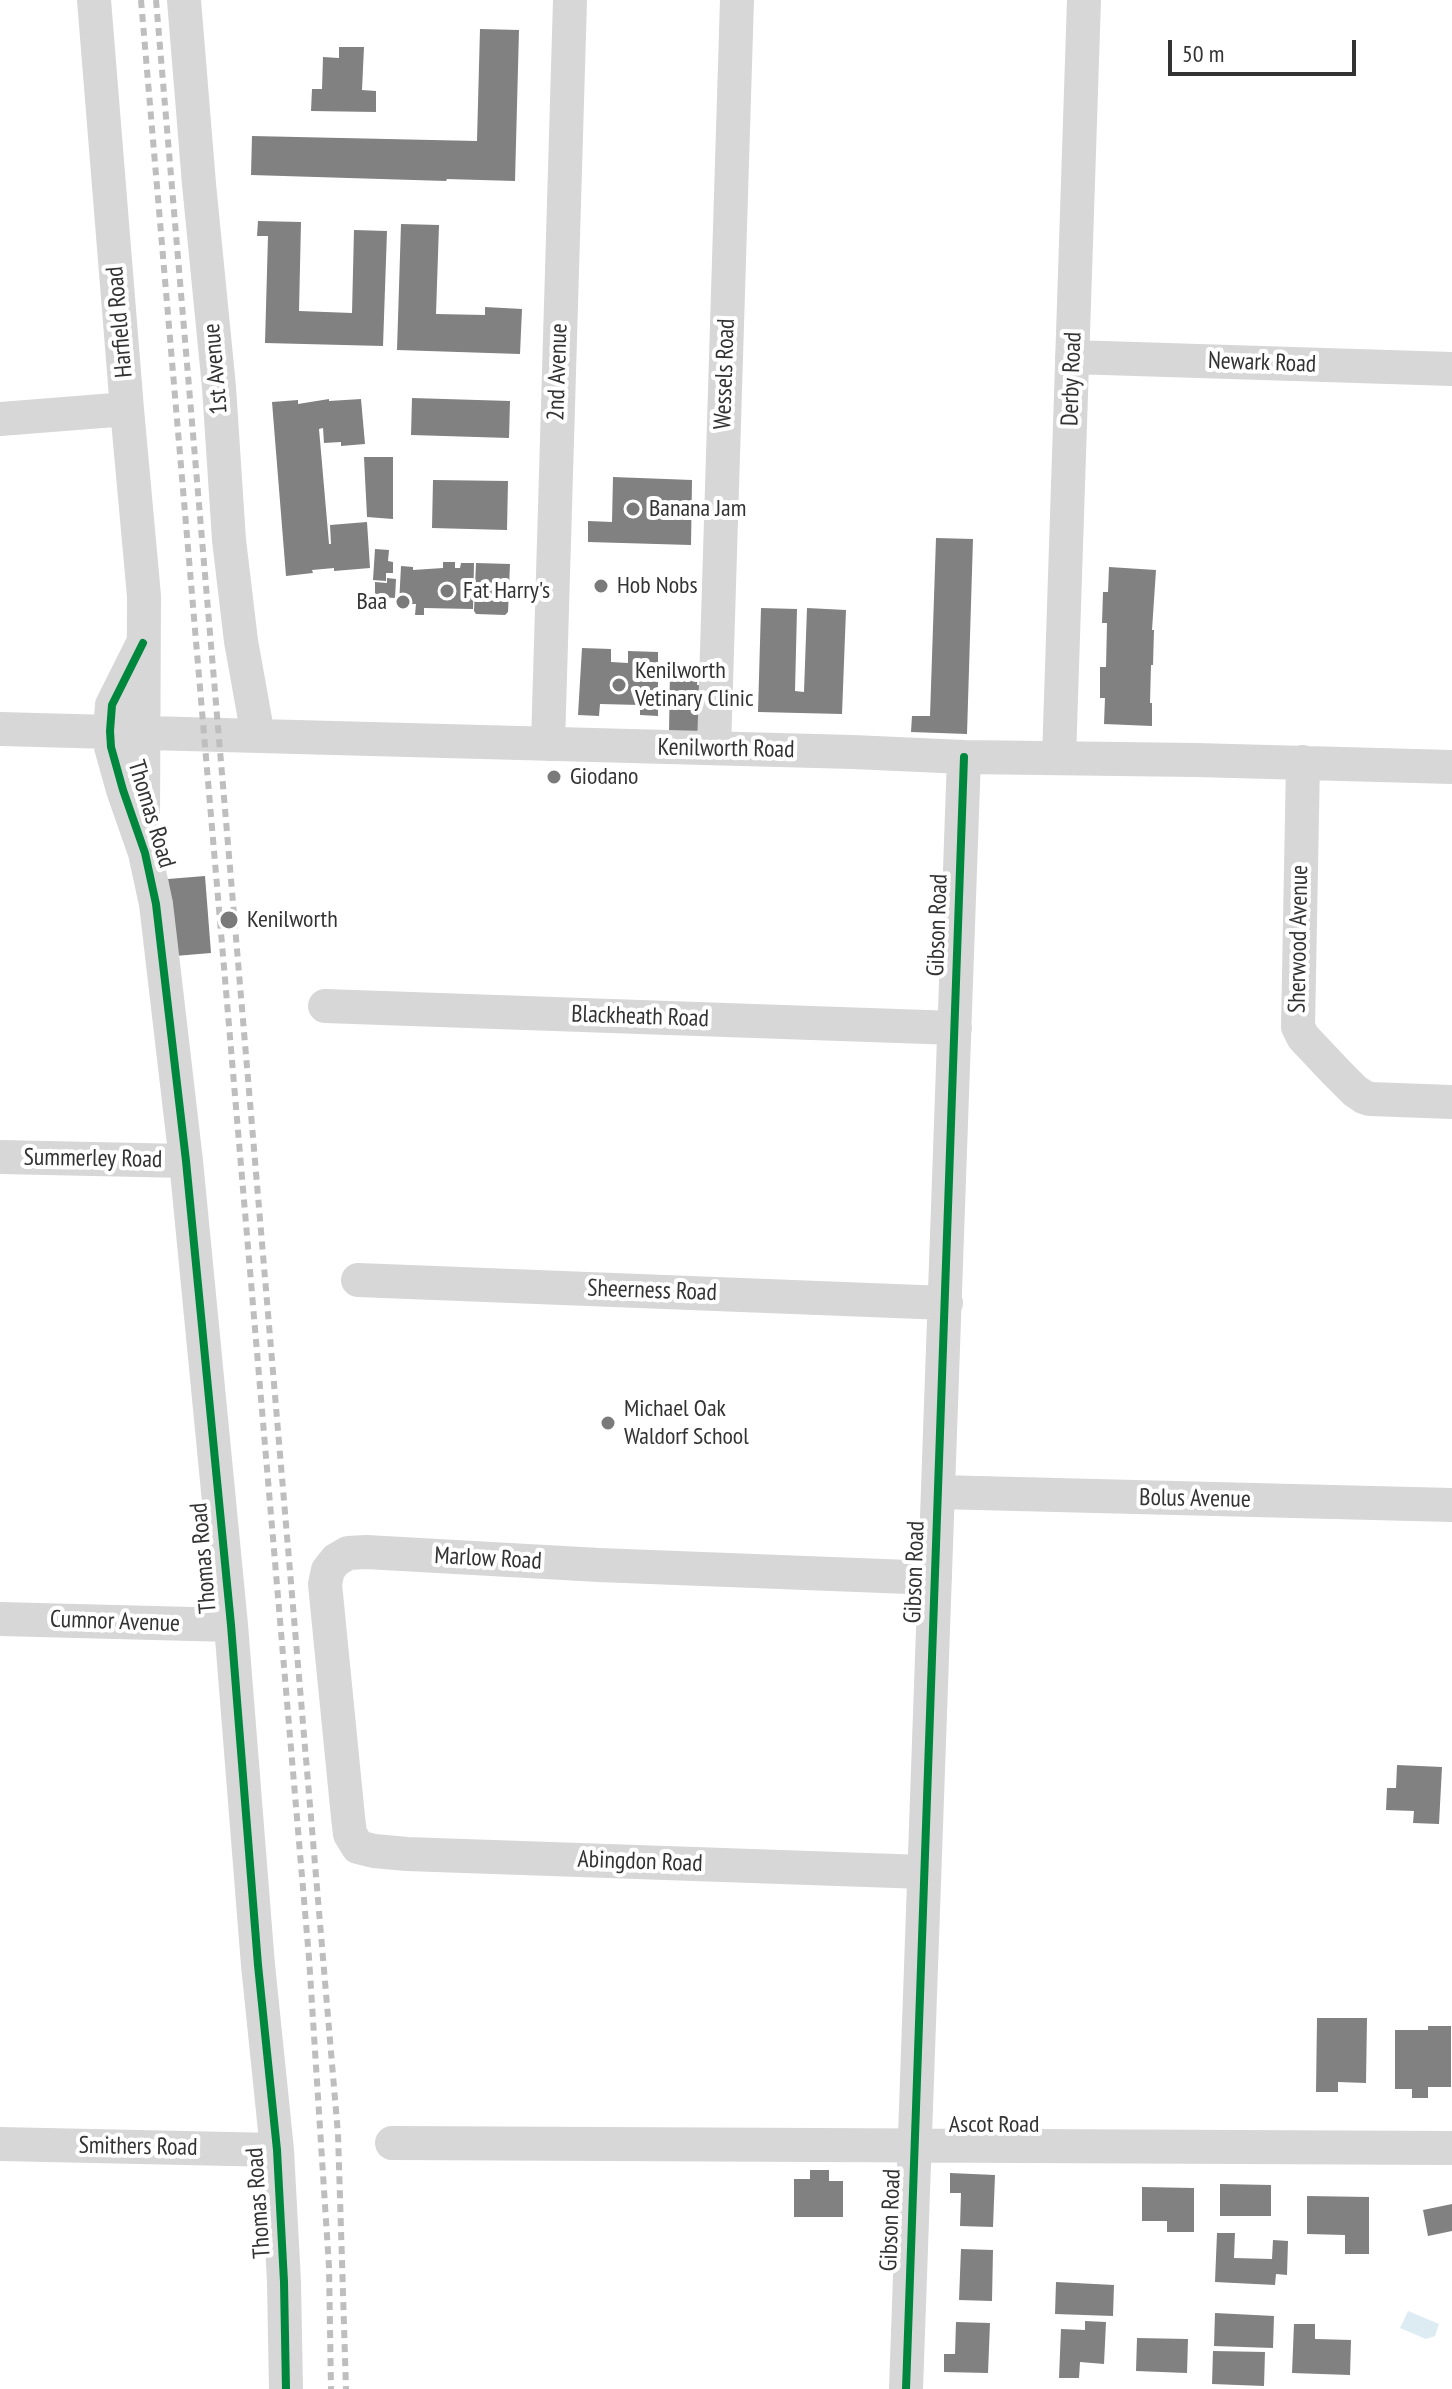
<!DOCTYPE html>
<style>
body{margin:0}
#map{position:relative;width:1452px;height:2389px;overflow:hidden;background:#fff;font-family:"PT Sans Narrow",sans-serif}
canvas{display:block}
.scale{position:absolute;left:1168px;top:40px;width:188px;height:36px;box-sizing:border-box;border:4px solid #333;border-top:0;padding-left:10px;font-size:24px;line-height:28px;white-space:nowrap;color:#333;-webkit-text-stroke:6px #fff;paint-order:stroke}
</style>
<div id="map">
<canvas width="1452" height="2389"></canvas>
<div class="scale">50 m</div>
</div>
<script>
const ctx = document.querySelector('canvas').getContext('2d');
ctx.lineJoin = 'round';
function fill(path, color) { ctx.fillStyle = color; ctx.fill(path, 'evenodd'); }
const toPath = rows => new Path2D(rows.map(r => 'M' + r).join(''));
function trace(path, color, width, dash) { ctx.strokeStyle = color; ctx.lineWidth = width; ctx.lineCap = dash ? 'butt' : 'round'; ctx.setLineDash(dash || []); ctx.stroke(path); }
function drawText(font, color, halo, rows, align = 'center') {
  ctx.font = font + ' "PT Sans Narrow",sans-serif'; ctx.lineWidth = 8; ctx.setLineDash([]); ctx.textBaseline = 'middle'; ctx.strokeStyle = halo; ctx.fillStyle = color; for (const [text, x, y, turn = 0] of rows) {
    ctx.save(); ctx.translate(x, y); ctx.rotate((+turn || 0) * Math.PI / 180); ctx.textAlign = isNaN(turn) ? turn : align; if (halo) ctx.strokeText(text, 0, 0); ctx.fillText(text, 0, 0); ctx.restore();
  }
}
fill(toPath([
 [1408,2311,1439,2324,1435,2336,1426,2339,1400,2328]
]), '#ddebf3');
fill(toPath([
 [480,29,519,30,515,181,447,179,446,181,251,175,252,136,477,141],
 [339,47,364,47,362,90,376,91,376,112,311,111,312,89,322,89,323,57,339,58],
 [258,221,301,222,299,311,352,313,354,230,387,231,383,346,265,343,268,236,257,236],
 [401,224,439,225,436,314,485,315,485,307,522,309,520,354,397,350],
 [412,398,510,401,509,438,411,435],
 [329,399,329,401,361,399,365,444,341,446,341,442,324,443,323,428,319,429,329,544,331,544,330,525,367,522,370,568,334,571,334,568,312,570,313,573,286,576,272,402,298,400,298,404],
 [364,457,393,457,393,519,367,517],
 [613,477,692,480,691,545,588,542,588,521,612,522],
 [433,480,508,481,507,530,432,528],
 [936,538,973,539,967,734,911,732,912,716,930,716],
 [375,549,389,550,388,561,393,562,393,573,386,573,386,581,373,580],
 [443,562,455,562,455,568,460,568,461,563,474,563,473,609,424,608,424,615,415,615,416,604,399,604,401,566,413,567,413,570,443,568],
 [476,563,510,564,508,612,505,615,476,614,474,611],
 [1109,567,1156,570,1152,630,1154,630,1153,665,1151,665,1150,703,1152,703,1152,726,1104,724,1105,698,1100,698,1100,667,1106,667,1107,623,1102,623,1103,592,1108,592],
 [387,578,396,579,395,598,375,597,375,582,387,583],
 [761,608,797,609,795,691,804,692,807,608,846,610,842,714,758,712],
 [582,648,611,649,611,662,628,663,628,651,658,652,658,716,640,715,640,705,600,704,599,716,578,715],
 [670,669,698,670,697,685,701,685,700,734,669,733],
 [205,876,211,953,175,956,168,879],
 [1397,1765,1442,1767,1439,1824,1413,1823,1414,1811,1386,1810,1387,1788,1396,1788],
 [1317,2018,1367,2018,1366,2083,1338,2082,1338,2092,1316,2092],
 [1428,2026,1451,2026,1451,2087,1428,2087,1428,2098,1412,2098,1412,2089,1395,2089,1395,2030,1428,2030],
 [810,2170,829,2170,829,2181,843,2181,843,2217,794,2217,794,2179,810,2179],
 [950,2173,995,2175,993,2227,960,2226,961,2193,950,2193],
 [1220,2184,1271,2185,1271,2216,1220,2216],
 [1142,2187,1194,2188,1194,2232,1167,2232,1167,2221,1142,2221],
 [1307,2196,1369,2197,1369,2254,1345,2254,1345,2235,1307,2234],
 [1452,2204,1452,2231,1428,2236,1423,2210],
 [1217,2233,1235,2233,1234,2258,1272,2259,1273,2240,1288,2241,1287,2275,1276,2274,1275,2285,1215,2282],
 [961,2249,993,2250,992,2301,959,2300],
 [1056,2282,1114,2285,1113,2316,1055,2314],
 [1215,2313,1274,2316,1273,2348,1214,2346],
 [1085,2321,1106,2322,1104,2364,1080,2362,1079,2378,1059,2378,1061,2329,1085,2330],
 [956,2322,990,2323,988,2373,944,2372,944,2354,955,2354],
 [1294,2324,1315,2324,1315,2339,1351,2340,1350,2375,1292,2373],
 [1137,2338,1188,2339,1187,2373,1136,2371],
 [1213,2351,1265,2352,1264,2386,1212,2384]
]), '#818181');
trace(toPath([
 [94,0,127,409,144,596,143,817],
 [184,0,199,184,219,387,229,540,241,641,258,736],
 [1072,357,1452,369],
 [0,419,127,409],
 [143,643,112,705,110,731,111,747,123,790,145,853,156,904,186,1161,231,1625,258,1965,277,2150,284,2282,286,2389],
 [0,729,853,752,964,757,1196,760,1452,767],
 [548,744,570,0],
 [714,748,737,0],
 [1059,758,1084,0],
 [1303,762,1298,1027,1303,1037,1336,1072,1355,1091,1364,1097,1370,1099,1452,1102],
 [325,1006,955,1028],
 [0,1157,186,1161],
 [358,1280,946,1303],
 [938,1492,1452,1505],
 [0,1619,231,1625],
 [924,1872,407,1854,374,1851,358,1847,350,1834,348,1817,325,1584,328,1570,336,1560,348,1553,366,1552,599,1565,935,1578],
 [392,2143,1452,2148],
 [0,2144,277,2150],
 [906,2389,964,757]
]), '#d7d7d7', 34);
trace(toPath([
 [141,0,309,1958,329,2267,331,2389],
 [156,0,338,2134,346,2389]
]), '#bebebe', 6, [8, 6]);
trace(toPath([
 [143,643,112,705,110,731,111,747,123,790,145,853,156,904,186,1161,231,1625,258,1965,277,2150,284,2282,286,2389],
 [906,2389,964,757]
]), '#00873e', 8);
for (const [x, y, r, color] of [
 [633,509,8,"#7a7a7a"],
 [601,586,8,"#7a7a7a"],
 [447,591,8,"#7a7a7a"],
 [403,602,8,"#7a7a7a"],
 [619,685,8,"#7a7a7a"],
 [554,777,8,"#7a7a7a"],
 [229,920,10,"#7a7a7a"],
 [608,1423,8,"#7a7a7a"]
]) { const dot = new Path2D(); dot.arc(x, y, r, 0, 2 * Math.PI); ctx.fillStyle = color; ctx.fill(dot); trace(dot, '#fff', 3); }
drawText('24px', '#333', '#fff', [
 ["Harfield Road",120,322,-95],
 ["Newark Road",1262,363,2],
 ["1st Avenue",216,369,-95],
 ["2nd Avenue",558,372,-88],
 ["Wessels Road",725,374,-88],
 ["Derby Road",1072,379,-88],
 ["Kenilworth Road",726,749,1],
 ["Thomas Road",151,814,73],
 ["Gibson Road",938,925,-88],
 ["Sherwood Avenue",1299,939,-89],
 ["Blackheath Road",640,1017,2],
 ["Summerley Road",93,1159,1],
 ["Sheerness Road",652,1291,2],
 ["Bolus Avenue",1195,1499,1],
 ["Thomas Road",204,1558,-95],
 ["Marlow Road",488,1559,3],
 ["Gibson Road",915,1572,-88],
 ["Cumnor Avenue",115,1622,2],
 ["Abingdon Road",640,1862,2],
 ["Ascot Road",994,2125],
 ["Smithers Road",138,2147,1],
 ["Thomas Road",259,2203,-94],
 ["Gibson Road",891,2220,-88]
]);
drawText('24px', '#333', '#fff', [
 ["Banana Jam",649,509],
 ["Hob Nobs",617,586],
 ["Fat Harry's",463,591],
 ["Baa",387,602,"right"],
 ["Kenilworth",635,671],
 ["Vetinary Clinic",635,699],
 ["Giodano",570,777],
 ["Kenilworth",247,920],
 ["Michael Oak",624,1409],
 ["Waldorf School",624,1437]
], 'left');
</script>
